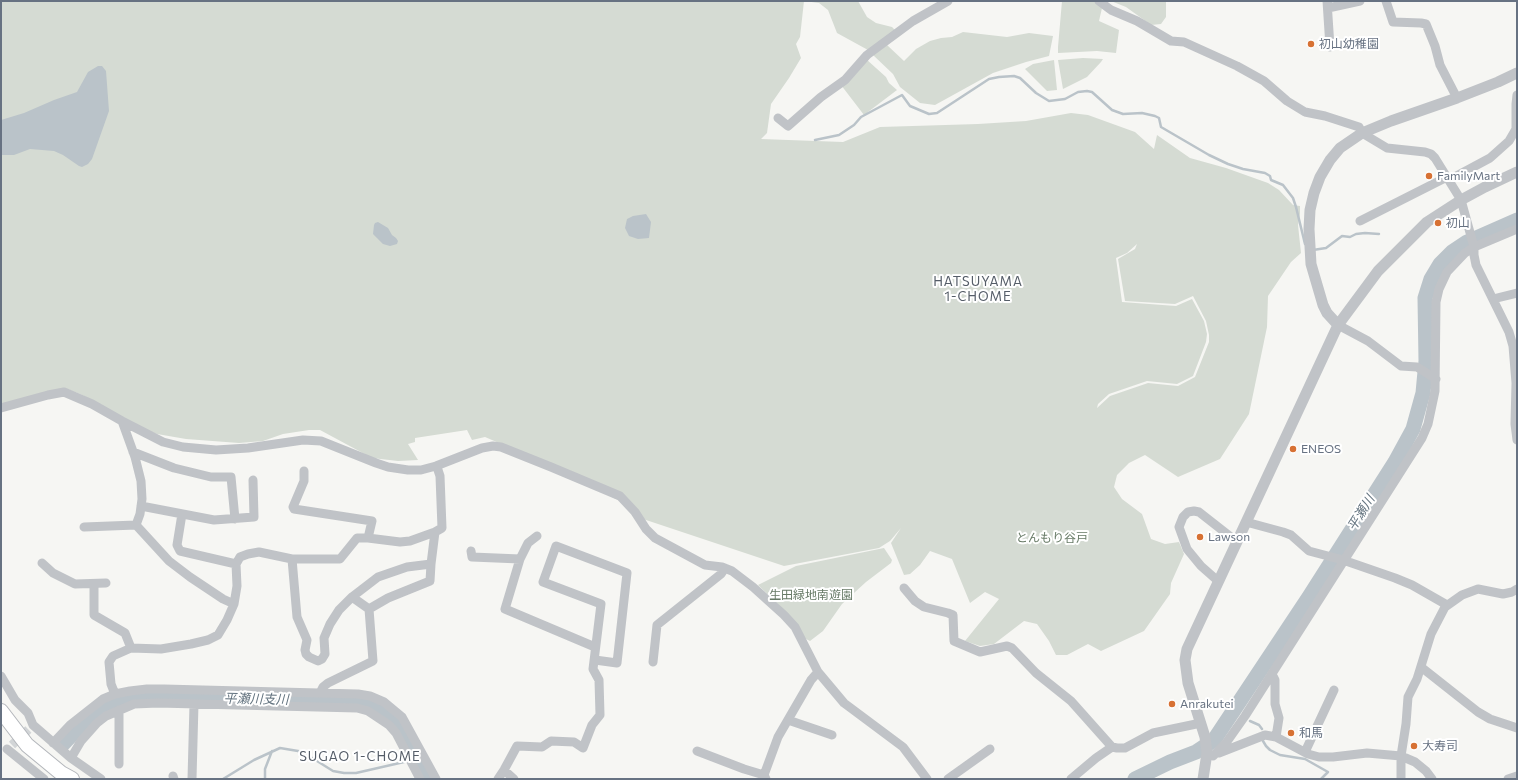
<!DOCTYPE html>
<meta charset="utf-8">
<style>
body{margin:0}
#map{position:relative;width:1518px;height:780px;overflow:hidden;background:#f6f6f3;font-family:Commissioner,sans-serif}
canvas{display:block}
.frame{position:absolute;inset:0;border:2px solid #677282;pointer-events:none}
</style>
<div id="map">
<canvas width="1518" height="780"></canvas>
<div class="frame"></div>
</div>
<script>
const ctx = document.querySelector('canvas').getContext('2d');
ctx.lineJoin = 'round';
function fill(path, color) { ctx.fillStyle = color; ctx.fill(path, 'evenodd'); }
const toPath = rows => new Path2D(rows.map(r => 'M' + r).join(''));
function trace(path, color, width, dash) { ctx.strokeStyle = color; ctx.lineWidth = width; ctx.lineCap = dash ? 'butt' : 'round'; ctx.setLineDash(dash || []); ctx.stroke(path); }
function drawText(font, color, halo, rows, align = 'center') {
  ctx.font = font + ' Commissioner,"Noto Sans JP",sans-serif'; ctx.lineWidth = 4; ctx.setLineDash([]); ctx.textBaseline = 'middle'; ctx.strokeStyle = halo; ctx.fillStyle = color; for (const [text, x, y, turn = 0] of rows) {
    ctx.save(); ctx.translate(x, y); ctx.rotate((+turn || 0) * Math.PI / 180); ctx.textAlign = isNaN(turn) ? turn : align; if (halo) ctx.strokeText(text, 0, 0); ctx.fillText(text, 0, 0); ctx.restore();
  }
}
fill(toPath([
 [1,1,858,1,867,17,876,23,892,27,895,30,868,50,837,33,828,10,819,3,804,1,800,37,796,44,801,58,789,78,771,104,767,133,761,139,843,142,880,127,978,124,1026,121,1071,113,1088,115,1135,132,1154,149,1157,135,1190,158,1226,168,1268,183,1279,190,1293,205,1300,206,1300,214,1298,225,1301,253,1291,262,1268,296,1267,327,1249,414,1220,459,1178,477,1145,455,1129,463,1117,475,1114,487,1122,499,1142,514,1151,539,1165,544,1179,542,1184,554,1171,583,1170,594,1144,631,1101,651,1088,644,1067,655,1056,655,1049,641,1037,624,1024,621,994,644,980,646,965,641,999,599,985,592,970,603,952,559,930,551,920,565,910,574,904,575,891,543,901,528,890,541,879,548,784,566,643,519,637,509,499,443,485,437,472,440,467,430,415,438,415,442,408,444,418,460,398,461,372,458,320,430,309,430,283,434,263,441,239,443,186,439,157,434,120,419,102,405,80,394,65,388,1,405],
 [1137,244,1135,249,1118,259,1125,301,1175,304,1193,296,1206,321,1209,335,1209,342,1195,377,1178,386,1148,383,1110,396,1097,408,1098,404,1109,394,1147,381,1177,384,1193,376,1206,342,1207,334,1204,321,1192,299,1176,306,1122,302,1116,258,1127,253],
 [1062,1,1094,1,1102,8,1099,21,1119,30,1116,53,1097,51,1058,53,1058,47],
 [1111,1,1166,1,1166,17,1161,24,1151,25,1126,7],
 [963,32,1007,37,1029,33,1053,36,1049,56,1026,62,993,73,935,105,920,103,900,87,893,74,873,55,887,45,904,61,916,49,930,41,941,38,952,37],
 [1083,58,1103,59,1101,62,1087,77,1063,89,1058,60],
 [866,59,886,77,889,83,897,90,864,115,841,85],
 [1054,60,1057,90,1047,91,1025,69,1033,64],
 [884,548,892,560,891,563,866,582,842,604,823,631,810,641,804,638,779,605,758,585,796,566]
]), '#d5dbd3');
fill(toPath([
 [98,66,102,66,106,71,109,111,92,159,88,164,82,167,79,166,63,155,54,151,30,149,14,155,1,155,1,120,24,113,54,100,77,92,88,72],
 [646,214,651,222,649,238,638,239,629,236,625,228,627,219,633,216],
 [378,222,388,228,392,235,396,238,398,241,397,244,390,246,383,244,373,234,374,225,375,223]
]), '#bac3c9');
trace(toPath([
 [815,140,839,135,854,125,861,117,902,95,910,106,929,114,937,113,989,79,999,77,1014,76,1020,78,1036,93,1049,101,1065,99,1078,92,1087,91,1092,92,1112,110,1123,114,1142,113,1155,116,1159,118,1161,127,1209,155,1228,164,1243,169,1265,173,1270,176,1271,180,1283,185,1293,198,1296,207,1305,244],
 [1313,250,1326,248,1342,236,1350,237,1356,234,1365,233,1379,234],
 [1233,712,1238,715],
 [1250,721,1259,725,1262,729],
 [1263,741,1266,746,1270,750,1280,755,1305,759,1328,772,1321,779],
 [223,779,254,760,280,748,298,751,309,756,333,771,344,773,356,773,404,762],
 [265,779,265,769,272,751]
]), '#bac3c9', 2.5);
trace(toPath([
 [62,745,88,718,101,709,120,701,141,697,201,697,348,700,368,703,388,716,396,724,425,779],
 [1135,779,1170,762,1196,752,1214,740,1309,597,1395,462,1413,429,1423,393,1426,361,1425,298,1431,279,1440,264,1452,252,1467,242,1517,220]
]), '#bac3c9', 15);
trace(toPath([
 [12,745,29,729]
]), '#d2d5d7', 9, [9, 4.5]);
const primary = toPath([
 [1,711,27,745,61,773,72,779]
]);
trace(primary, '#b3b6bb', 16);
trace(toPath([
 [1099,1,1111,10,1137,21,1171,41,1184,42,1237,66,1264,81,1287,101,1305,112,1325,116,1359,127,1362,133,1387,148,1425,152,1431,154,1435,158,1461,200,1474,247,1474,255,1476,265,1509,332,1513,346,1516,383,1515,424,1517,440],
 [1327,1,1330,47],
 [1386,1,1393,22,1421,23,1426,24,1435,46,1440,65,1457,98],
 [1328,8,1360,1],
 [778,118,788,126,821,97,845,80,867,55,913,21,948,1],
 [1449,180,1490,158,1509,141,1516,129,1516,104,1517,95],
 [1360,221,1447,177],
 [1493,299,1517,293],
 [1338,325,1368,341,1401,366,1417,367,1436,379],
 [1,408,48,395,64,392,92,404,122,421,163,442,183,447,216,450,248,448,303,440,321,441,376,463,388,467,408,470,421,470,436,466,482,448,493,446,501,447,551,467,620,496,635,512,646,529,655,538,705,565,722,567,732,571,753,587,784,615,795,627,818,672,844,703,903,747,927,779],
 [122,421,135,457,141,481,142,499,140,514,136,525],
 [133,452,174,468,211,477,231,477,235,519],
 [304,471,304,481,293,507,294,509,372,521,368,538],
 [141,506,214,520,254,517,253,480],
 [182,514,177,545,180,551,236,564,240,557,248,554,259,552,292,559,340,559,357,538,368,538,400,542,410,541,435,532],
 [1246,522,1283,532,1291,535,1309,551,1343,560,1395,578,1412,585,1447,605],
 [84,527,136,525,169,561,190,577,223,599,234,604,237,586,236,564],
 [537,536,528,543,520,559,505,609,595,647],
 [471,551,472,557,520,559],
 [292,559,297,617,307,640,305,650,306,654,309,657,318,661,322,659,325,654,324,638,330,624,339,610,352,597,378,577,407,567,431,564],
 [42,563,53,573,75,584,106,583],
 [1218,581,1201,566,1187,549,1179,527,1183,517,1188,512,1194,511,1199,512,1236,541],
 [94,584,94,615,125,633,131,648],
 [904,588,915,601,924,607,948,613,953,615,954,641,980,652,1007,646,1012,648,1036,673,1071,701,1112,747,1117,748,1125,748,1153,733,1201,723],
 [352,597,369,609],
 [653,662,657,625,721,574,725,568],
 [1421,667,1478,712,1490,719,1517,728],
 [1272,674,1275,680,1275,704,1279,718,1276,737],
 [1,676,15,700,28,713,33,725,71,758,101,779],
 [320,693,323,687,328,683,373,661,369,609,388,598,430,581,431,564,435,532,442,528,440,476,438,470,436,466],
 [115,694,111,684,109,662,113,656,131,648,161,649,191,644,208,640,218,635,227,620,234,604],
 [788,720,832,735],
 [53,743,70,725,103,699,115,694,130,691,147,689,164,689,358,694,370,696,384,702,402,717,436,779],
 [7,749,44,779],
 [697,751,744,769,764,775,766,779],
 [1305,752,1334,690],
 [1219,753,1265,735,1276,737,1308,754,1319,757,1333,757,1367,753,1401,756,1415,762,1426,771,1432,779],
 [1213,756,1226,743,1245,716,1422,438,1428,424,1435,391,1436,302,1439,289,1447,272,1465,253,1474,247,1517,229],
 [71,758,81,741,97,723,106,716,134,704,158,703,357,708,368,711,389,725,396,733,420,779],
 [119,764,119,710],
 [504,770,514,779],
 [764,775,778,737,811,680,818,672],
 [173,776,174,779],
 [192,779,194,704],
 [498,779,504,770,517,746,542,747,551,741,574,742,583,748,592,725,600,715,599,680,593,669,601,604,543,582,556,546,627,573,617,663,595,660],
 [948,779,990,749],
 [1071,779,1096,758,1112,747],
 [1401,779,1401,756,1406,724,1408,697,1417,679,1431,634,1445,607,1462,595,1478,589,1503,594,1512,592,1517,589],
 [1508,779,1517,776]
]), '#c0c3c7', 9);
trace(toPath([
 [1338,325,1327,313,1323,305,1311,264,1309,229,1310,210,1314,193,1320,177,1330,160,1340,148,1362,133,1391,121,1457,98,1498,82,1517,73],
 [1203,779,1207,753,1205,737,1188,683,1185,660,1187,649,1338,325,1378,271,1427,222,1461,200,1485,187,1517,172]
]), '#c0c3c7', 11);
trace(primary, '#fff', 14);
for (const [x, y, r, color] of [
 [1311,44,4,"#d77133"],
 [1429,176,4,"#d77133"],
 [1438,223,4,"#d77133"],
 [1293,449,4,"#d77133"],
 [1200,537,4,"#d77133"],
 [1172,704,4,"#d77133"],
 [1291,733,4,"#d77133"],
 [1414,746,4,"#d77133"]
]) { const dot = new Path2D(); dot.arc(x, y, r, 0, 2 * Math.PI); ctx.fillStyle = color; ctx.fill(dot); trace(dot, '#fff', 1.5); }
drawText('12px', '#677282', '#fff', [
 ["初山幼稚園",1319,44],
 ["FamilyMart",1437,176],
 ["初山",1446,223],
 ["ENEOS",1301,449],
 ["Lawson",1208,537],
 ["Anrakutei",1180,704],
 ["和馬",1299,733],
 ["大寿司",1422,746]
], 'left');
drawText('12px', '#677a66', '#fff', [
 ["とんもり谷戸",1052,538],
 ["生田緑地南遊園",811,595]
]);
ctx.letterSpacing = '1px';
drawText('13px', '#555d68', '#fff', [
 ["HATSUYAMA",978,282],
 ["1-CHOME",978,297],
 ["SUGAO 1-CHOME",360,757]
]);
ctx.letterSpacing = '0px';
drawText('italic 13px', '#63737f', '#fff', [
 ["平瀬川",1361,513,-58],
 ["平瀬川支川",256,699,1]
]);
</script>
